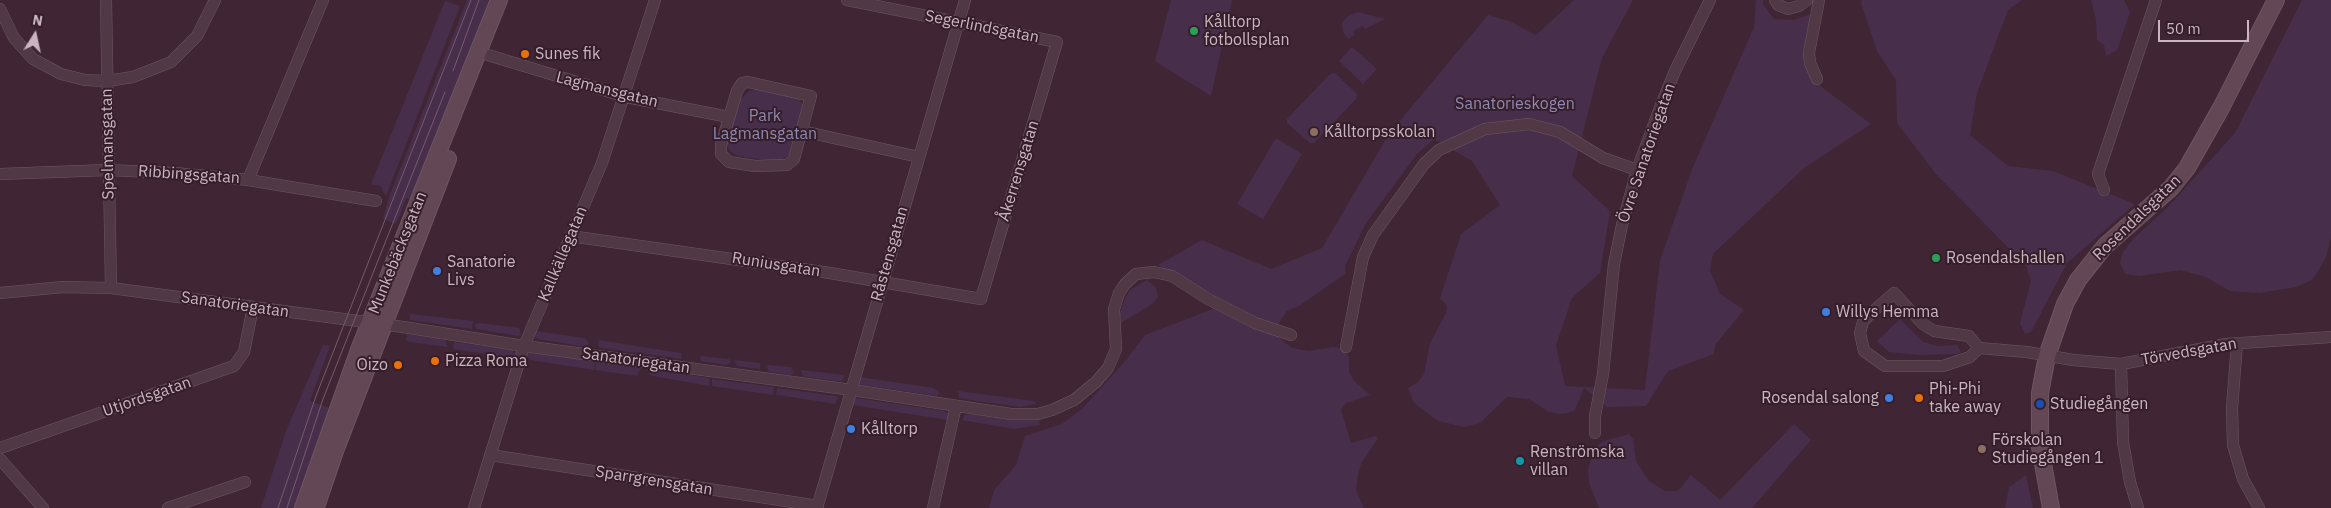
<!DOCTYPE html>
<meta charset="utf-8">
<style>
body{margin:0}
#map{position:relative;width:2331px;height:508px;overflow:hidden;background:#402534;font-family:"IBM Plex Sans",sans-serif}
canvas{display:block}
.north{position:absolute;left:10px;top:10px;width:50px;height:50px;-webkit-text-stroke:4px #351e2a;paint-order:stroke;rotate:10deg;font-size:14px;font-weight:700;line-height:20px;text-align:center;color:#cab6c0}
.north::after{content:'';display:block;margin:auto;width:18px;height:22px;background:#cab6c0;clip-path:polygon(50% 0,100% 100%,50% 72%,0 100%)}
.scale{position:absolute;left:2158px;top:20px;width:91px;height:22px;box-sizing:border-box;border:2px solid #cab6c0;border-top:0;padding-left:6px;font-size:15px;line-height:18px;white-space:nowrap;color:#cab6c0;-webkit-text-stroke:4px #351e2a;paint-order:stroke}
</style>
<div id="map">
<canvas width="2331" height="508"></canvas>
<div class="north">N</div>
<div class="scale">50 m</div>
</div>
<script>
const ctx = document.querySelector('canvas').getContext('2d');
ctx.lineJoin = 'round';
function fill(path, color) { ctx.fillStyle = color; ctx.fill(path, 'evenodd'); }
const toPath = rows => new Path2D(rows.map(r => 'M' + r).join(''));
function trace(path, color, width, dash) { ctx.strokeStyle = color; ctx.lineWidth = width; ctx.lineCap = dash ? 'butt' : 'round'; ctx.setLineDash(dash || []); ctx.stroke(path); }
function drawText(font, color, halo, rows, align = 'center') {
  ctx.font = font + ' "IBM Plex Sans",sans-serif'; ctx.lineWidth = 4; ctx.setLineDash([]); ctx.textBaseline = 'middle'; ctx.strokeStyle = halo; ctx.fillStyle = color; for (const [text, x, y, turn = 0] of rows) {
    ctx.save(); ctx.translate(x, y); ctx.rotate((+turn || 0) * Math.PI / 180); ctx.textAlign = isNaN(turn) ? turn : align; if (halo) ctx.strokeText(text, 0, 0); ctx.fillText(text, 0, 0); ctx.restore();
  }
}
fill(toPath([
 [467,0,496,0,416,188,410,199,407,198,396,224,383,219,389,197],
 [1171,0,1232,0,1211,96,1155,61],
 [1574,0,1633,0,1602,58,1572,176,1610,211,1600,273,1572,298,1556,345,1565,386,1645,390,1660,260,1693,167,1754,27,1756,0,1763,0,1763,4,1774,19,1793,20,1812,14,1811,79,1871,124,1804,168,1713,254,1710,270,1720,294,1744,310,1715,345,1714,354,1668,371,1646,406,1607,407,1584,388,1575,410,1568,413,1558,414,1547,411,1529,399,1507,397,1480,423,1464,427,1438,421,1414,403,1408,388,1418,382,1424,374,1430,343,1446,313,1447,306,1440,298,1461,234,1500,205,1472,161,1434,139,1417,154,1366,223,1345,266,1345,274,1299,306,1287,311,1279,323,1279,338,1292,348,1309,351,1333,347,1345,349,1349,358,1349,372,1355,382,1370,395,1346,403,1341,410,1351,443,1375,436,1378,438,1361,464,1358,474,1356,490,1364,508,989,508,994,490,1016,465,1025,436,1062,424,1082,409,1126,360,1145,335,1213,309,1209,294,1158,265,1202,240,1271,269,1322,248,1389,134,1488,15,1509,21,1536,35],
 [1862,0,2022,0,2008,10,1977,93,1970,135,2008,166,2053,171,2135,204,2067,263,2031,332,2025,334,2020,323,2031,281,2026,266,1936,174,1897,123,1896,80,1877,51,1861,3],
 [2091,0,2124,0,2130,12,2117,50,2106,56,2104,45,2097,40,2096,19],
 [2302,0,2331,0,2331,238,2326,257,2318,271,2312,280,2296,287,2260,293,2230,291,2206,277,2180,270,2140,276,2125,274,2120,263,2123,252,2134,238,2165,210,2235,133],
 [445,1,460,6,386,196,380,186,371,184],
 [1358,12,1385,19,1365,29,1363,26,1353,31,1355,35,1348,39,1343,32,1342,23,1348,16],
 [1352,47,1377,69,1363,84,1339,61],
 [1335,73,1357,94,1357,98,1314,143,1310,143,1287,123,1287,119,1330,74],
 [760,89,798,98,804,106,791,153,779,162,738,156,731,152,727,145,739,101,749,91],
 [1276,138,1302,154,1263,219,1237,204],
 [1147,280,1156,288,1158,297,1152,304,1121,323,1120,313,1125,299,1130,290],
 [410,314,473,321,472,329,410,320],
 [1900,319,1923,342,1938,346,1957,345,1961,352,1958,354,1920,355,1889,352,1877,341],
 [479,323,519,328,521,335,518,336,476,329,475,324],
 [536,331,584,338,589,343,587,347,538,339,535,337],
 [407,334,445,340,448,347,409,342,406,340],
 [599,340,681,353,682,359,601,348,598,346],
 [454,342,512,350,515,354,512,358,453,349],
 [323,345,330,346,310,401,332,409,299,508,261,508,286,431],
 [530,352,595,361,594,370,530,360,527,356],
 [700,356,729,359,731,363,726,365,701,361],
 [734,360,760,363,760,369,737,366],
 [596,361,641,368,637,376,595,370],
 [768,365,791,367,794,373,790,375,769,372,767,368],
 [650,370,656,370,710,378,709,386,653,376,649,374],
 [801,370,844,375,844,378,842,381,835,381,807,377,803,376],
 [859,377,934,388,939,393,937,396,862,385,856,383],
 [712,379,774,387,773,395,712,386],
 [777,388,836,396,838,398,835,404,779,395,776,395],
 [958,391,1034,401,1036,404,1020,407,977,401,959,398],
 [855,398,944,411,949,414,948,420,852,405],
 [971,414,1009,420,1039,420,1040,425,1014,429,962,420,965,415],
 [1794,424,1811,440,1752,508,1599,508,1589,483,1588,469,1594,448,1604,441,1629,434,1633,439,1636,461,1649,481,1665,491,1678,491,1691,475,1720,500],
 [2026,475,2033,508,2005,508,2009,487]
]), '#472f4c');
const street = toPath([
 [106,0,111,288],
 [1775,0,1778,5,1788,9,1799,6,1807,0],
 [0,9,14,38,33,59,61,74,85,80,107,81,133,77,171,62,197,36,215,0],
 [488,55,626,97,729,117],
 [1817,79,1810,63,1809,53,1819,0],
 [748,82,811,96,794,159,787,165,755,166,729,162,721,154,721,145,737,91,742,83,748,82],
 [802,131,919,157],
 [0,174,108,170,175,173,248,180,376,201],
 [248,180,323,0],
 [2104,190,2098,174,2156,0],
 [570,236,830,273,981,299,1057,42,847,0],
 [0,293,63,287,111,288,403,327,524,346,852,390,1011,414,1038,414,1052,410,1074,400,1096,382,1108,368,1116,349,1114,309,1119,293,1125,284,1136,274,1154,272,1172,276,1208,299,1255,323,1291,335],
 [2237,343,2232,408,2233,445,2243,479,2259,508],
 [1346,347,1363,257,1373,235,1424,164,1439,150,1485,129,1529,124,1560,132,1603,158,1637,170],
 [1979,348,1970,357,1943,366,1885,366,1864,351,1860,333,1863,322,1869,315,1894,293,1923,324,1934,331,1969,336,1979,348,2027,352,2073,360,2121,364,2226,344,2331,337],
 [2121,364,2123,442,2130,482,2138,508],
 [1595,433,1595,416,1603,374,1614,264,1622,225,1637,170,1661,105,1675,71,1710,0],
 [0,448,234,366,244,352,253,307],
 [490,455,818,506],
 [0,459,43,508],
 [168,508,245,482],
 [474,508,524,346,602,163,655,0],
 [817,508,965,0],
 [933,508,956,406]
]);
const secondary = toPath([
 [316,507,335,451,448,159],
 [303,508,360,347,499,0],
 [2051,508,2040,447,2040,393,2047,356,2065,304,2078,280,2105,246,2171,188,2187,168,2221,108,2276,0]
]);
trace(street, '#6d5763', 12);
trace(secondary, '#6d5763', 18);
trace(street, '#503945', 11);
trace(secondary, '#634755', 16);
trace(toPath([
 [453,71,479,0],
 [278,508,316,396,471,0],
 [287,508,323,399,445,92]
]), '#775b6a', 1);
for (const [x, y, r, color] of [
 [1194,31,5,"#2e9e5b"],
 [525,54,5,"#e8710a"],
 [1314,132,5,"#8d6e63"],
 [1936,258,5,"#2e9e5b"],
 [437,271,5,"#3f7fe0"],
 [1826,312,5,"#3f7fe0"],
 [435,361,5,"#e8710a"],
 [398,365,5,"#e8710a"],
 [1889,398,5,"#3f7fe0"],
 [1919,398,5,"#e8710a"],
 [2040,404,5,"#1a4fb4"],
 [851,429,5,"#3f7fe0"],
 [1982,449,5,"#8d6e63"],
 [1520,461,5,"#0f9aa8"]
]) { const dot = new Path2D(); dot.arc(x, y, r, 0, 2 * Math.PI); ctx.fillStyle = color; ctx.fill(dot); trace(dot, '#351e2a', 2); }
drawText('16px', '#cab6c0', '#351e2a', [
 ["Kålltorp",1204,22],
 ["fotbollsplan",1204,40],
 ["Sunes fik",535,54],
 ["Kålltorpsskolan",1324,132],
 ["Rosendalshallen",1946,258],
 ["Sanatorie",447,262],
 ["Livs",447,280],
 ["Willys Hemma",1836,312],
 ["Pizza Roma",445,361],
 ["Oizo",388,365,"right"],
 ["Phi-Phi",1929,389],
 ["take away",1929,407],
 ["Rosendal salong",1879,398,"right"],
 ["Studiegången",2050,404],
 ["Kålltorp",861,429],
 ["Förskolan",1992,440],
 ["Studiegången 1",1992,458],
 ["Renströmska",1530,452],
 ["villan",1530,470]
], 'left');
drawText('16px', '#cab6c0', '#351e2a', [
 ["Segerlindsgatan",982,27,11],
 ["Lagmansgatan",607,90,14],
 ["Spelmansgatan",108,144,-91],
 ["Övre Sanatoriegatan",1647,153,-71],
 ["Åkerrensgatan",1019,171,-73],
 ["Ribbingsgatan",189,175,4],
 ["Rosendalsgatan",2137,218,-44],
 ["Munkebäcksgatan",398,253,-68],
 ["Kallkällegatan",563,254,-67],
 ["Råstensgatan",890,254,-74],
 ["Runiusgatan",776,265,9],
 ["Sanatoriegatan",235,305,8],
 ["Törvedsgatan",2189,352,-10],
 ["Sanatoriegatan",636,361,8],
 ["Utjordsgatan",147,397,-19],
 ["Sparrgrensgatan",654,481,9]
]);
drawText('16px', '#8e89b0', '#351e2a', [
 ["Sanatorieskogen",1515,104],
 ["Park",765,116],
 ["Lagmansgatan",765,134]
]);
</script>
